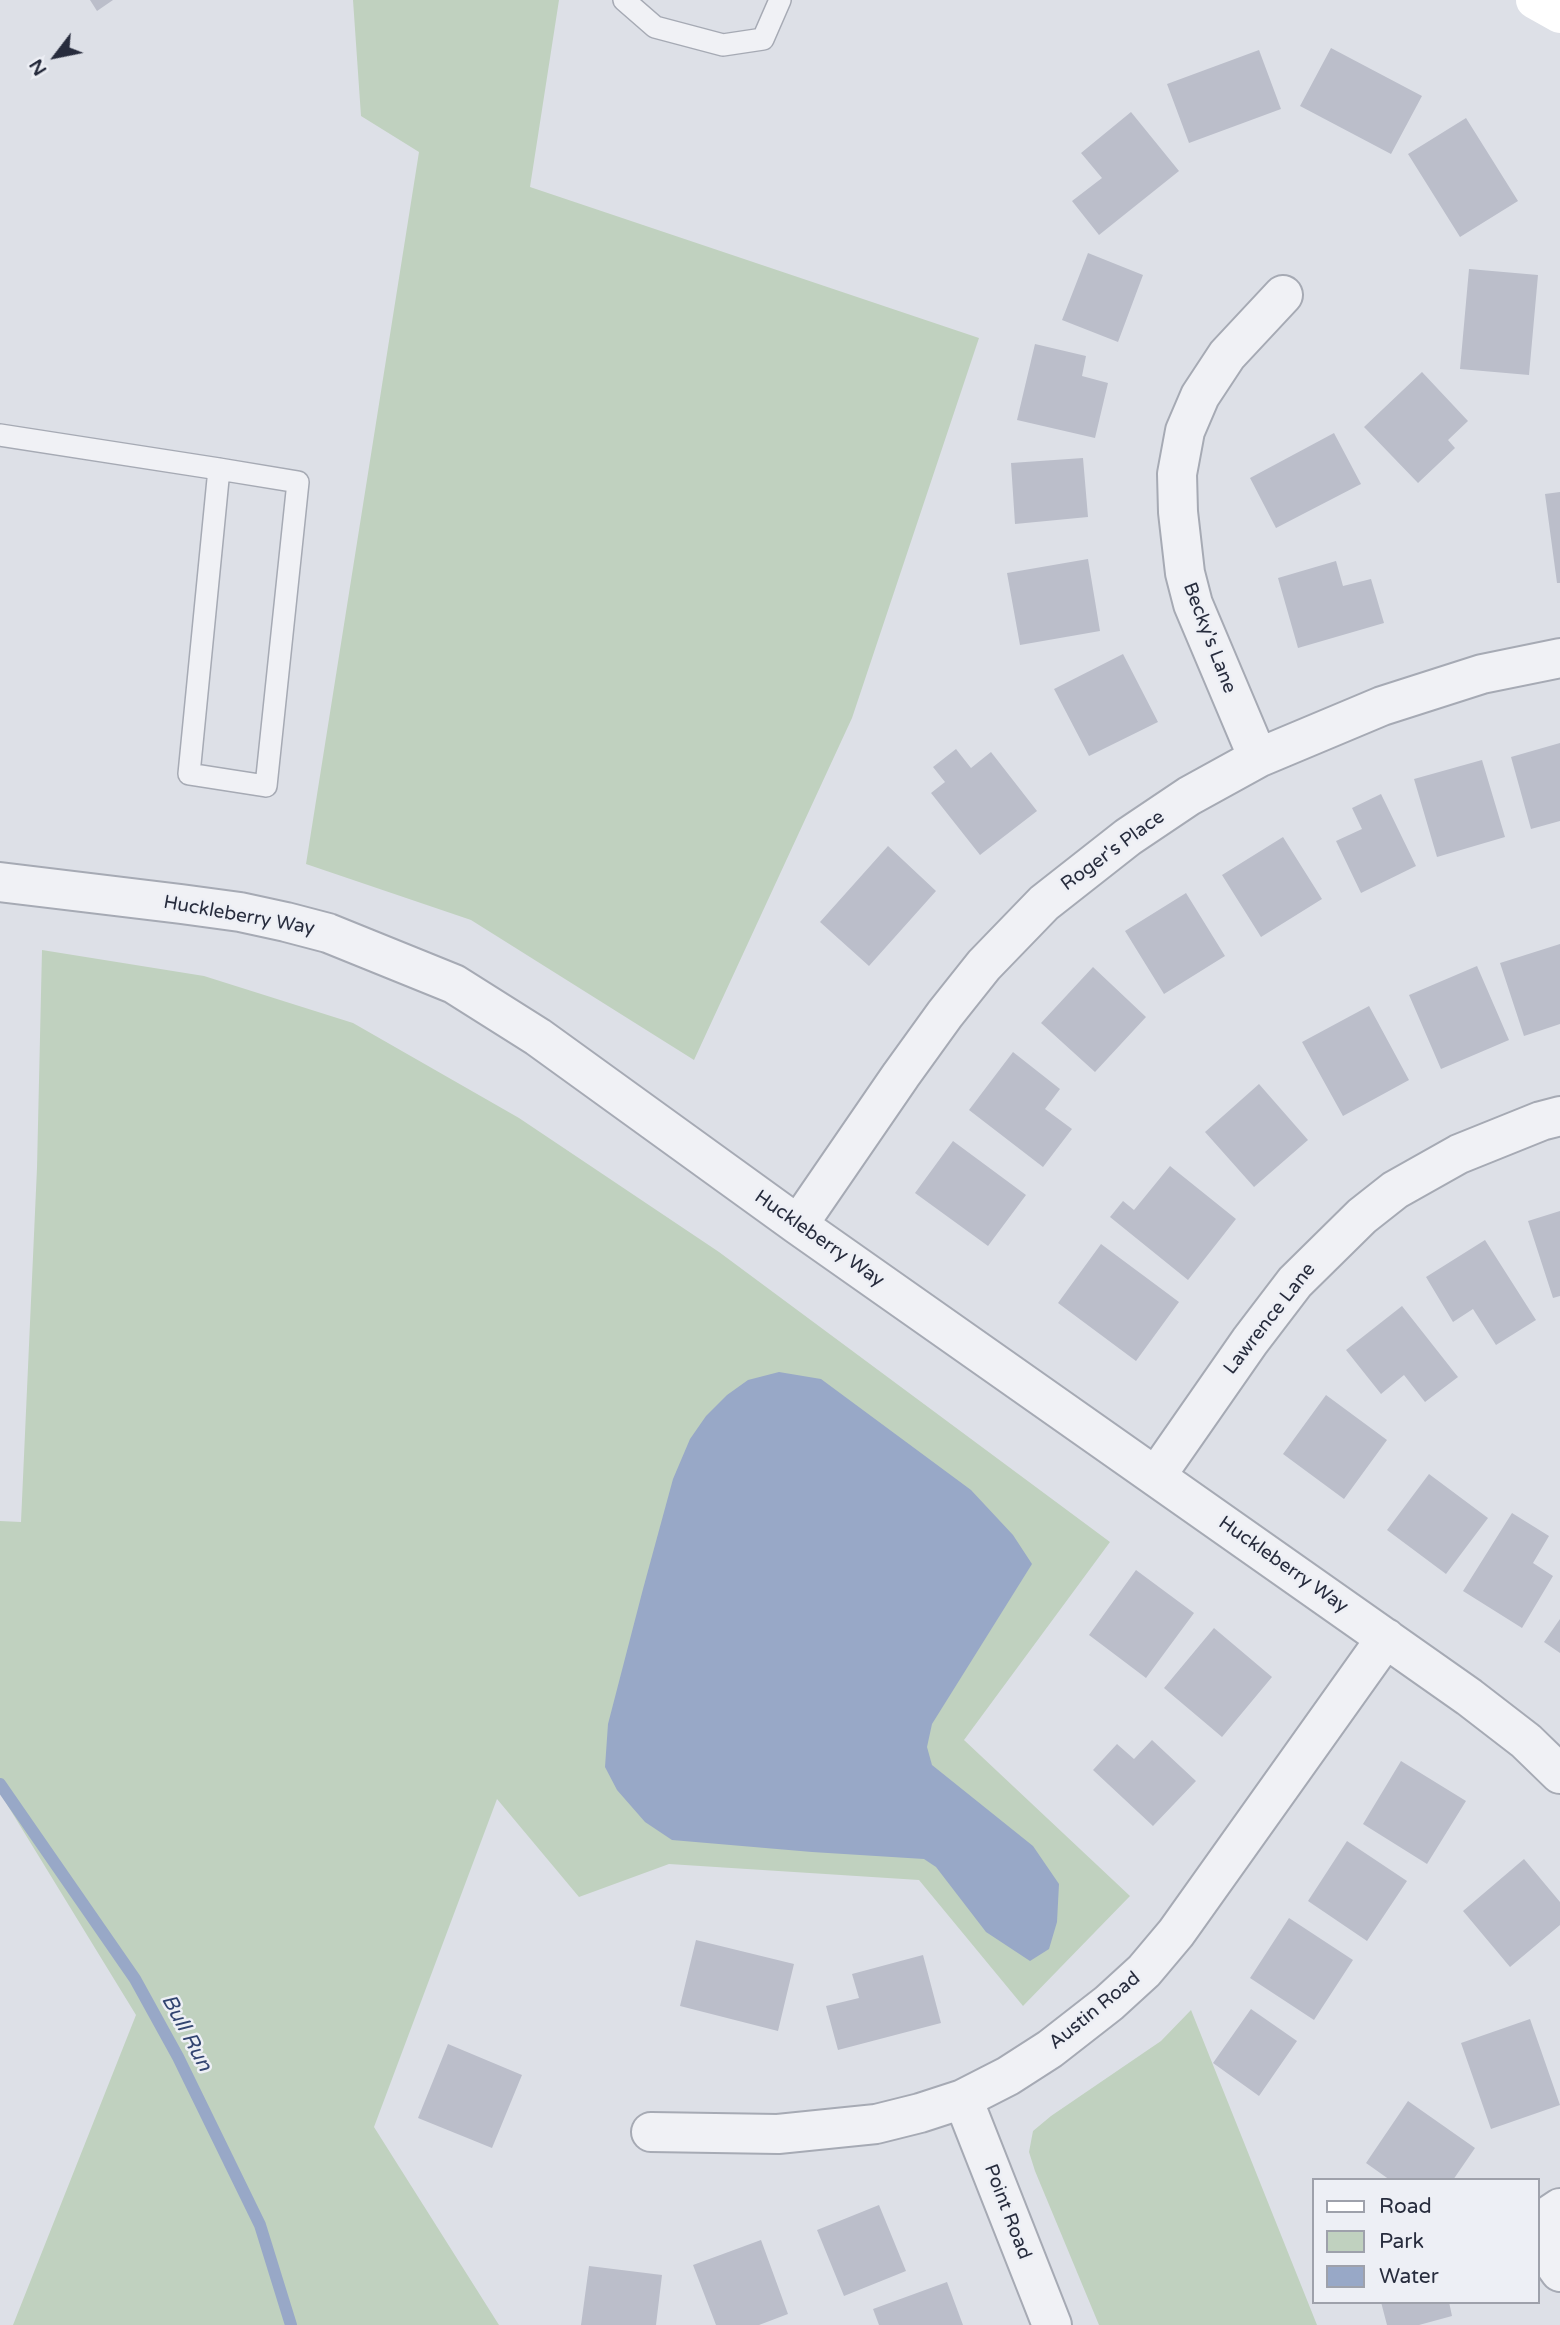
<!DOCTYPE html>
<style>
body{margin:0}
#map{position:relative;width:1560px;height:2325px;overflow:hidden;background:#dde0e7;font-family:"Varela Round",sans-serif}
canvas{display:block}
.legend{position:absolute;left:1312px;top:2178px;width:228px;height:126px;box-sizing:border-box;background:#edeff5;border:2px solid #9ea1ab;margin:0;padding:9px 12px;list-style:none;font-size:21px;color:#272c3d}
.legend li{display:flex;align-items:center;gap:14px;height:35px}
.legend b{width:35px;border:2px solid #9ea1ab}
.north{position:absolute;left:21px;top:21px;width:70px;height:70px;-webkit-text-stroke:5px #edeff5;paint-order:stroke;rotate:238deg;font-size:19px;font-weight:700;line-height:28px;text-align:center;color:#272c3d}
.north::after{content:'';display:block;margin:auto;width:24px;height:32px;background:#272c3d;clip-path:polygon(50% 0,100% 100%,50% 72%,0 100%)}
</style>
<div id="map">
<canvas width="1560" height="2325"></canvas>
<ul class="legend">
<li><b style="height:9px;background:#fff"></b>Road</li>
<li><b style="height:19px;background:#c0d1bf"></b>Park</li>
<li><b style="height:19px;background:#98a8c7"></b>Water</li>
</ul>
<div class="north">N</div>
</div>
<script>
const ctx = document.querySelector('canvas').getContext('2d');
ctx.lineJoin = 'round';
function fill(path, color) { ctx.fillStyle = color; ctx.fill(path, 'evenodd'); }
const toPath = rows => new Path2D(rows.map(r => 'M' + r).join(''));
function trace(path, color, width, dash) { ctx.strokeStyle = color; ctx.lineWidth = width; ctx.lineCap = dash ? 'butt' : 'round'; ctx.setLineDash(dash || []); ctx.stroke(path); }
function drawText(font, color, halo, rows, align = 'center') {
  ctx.font = font + ' "Varela Round",sans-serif'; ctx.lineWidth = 5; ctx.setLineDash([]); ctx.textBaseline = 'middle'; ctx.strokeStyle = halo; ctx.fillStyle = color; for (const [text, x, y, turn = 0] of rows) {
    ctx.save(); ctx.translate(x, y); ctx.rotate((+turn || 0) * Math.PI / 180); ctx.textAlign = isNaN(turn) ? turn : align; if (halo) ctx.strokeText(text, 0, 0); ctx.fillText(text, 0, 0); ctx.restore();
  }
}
fill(toPath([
 [353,0,559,0,530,187,979,338,852,718,694,1060,471,920,306,864,419,152,361,116],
 [42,950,204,976,353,1023,519,1118,719,1252,1110,1542,964,1740,1130,1896,1023,2006,919,1880,669,1864,579,1897,497,1799,374,2127,499,2325,13,2325,136,2015,0,1793,0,1521,21,1522,37,1168],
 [1191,2010,1317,2325,1099,2325,1035,2171,1029,2152,1033,2131,1051,2116,1161,2041]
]), '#c0d1bf');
fill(toPath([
 [779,1372,821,1379,971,1490,1013,1535,1032,1564,932,1724,927,1747,932,1765,1033,1846,1059,1884,1057,1922,1049,1949,1030,1961,986,1932,936,1867,924,1859,812,1852,672,1840,645,1822,617,1790,605,1767,608,1724,643,1589,673,1479,690,1439,706,1416,727,1395,748,1380]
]), '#98a8c7');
trace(toPath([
 [0,1784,135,1979,178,2057,260,2225,291,2325]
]), '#98a8c7', 12);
fill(toPath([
 [90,0,113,0,97,11],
 [1331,48,1422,96,1391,154,1300,106],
 [1259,50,1281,109,1189,143,1167,84],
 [1131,112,1179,171,1099,235,1072,201,1102,178,1081,153],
 [1466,118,1518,201,1460,237,1408,154],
 [1088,253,1143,275,1118,342,1062,320],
 [1469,269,1538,275,1529,375,1460,369],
 [1035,344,1086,356,1082,376,1108,383,1095,438,1017,420],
 [1422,372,1468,421,1448,440,1455,448,1418,483,1364,427],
 [1334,433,1361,484,1276,528,1250,478],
 [1083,458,1088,517,1015,524,1011,463],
 [1560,492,1560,583,1557,583,1545,494],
 [1088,559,1100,631,1020,645,1007,573],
 [1336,561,1343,586,1371,579,1384,623,1298,648,1278,578],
 [1123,654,1158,722,1089,756,1054,689],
 [1560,743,1560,821,1531,829,1511,757],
 [956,749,971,768,991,752,1037,811,980,855,931,793,945,782,933,767],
 [1482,760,1505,837,1437,857,1414,779],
 [1381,794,1416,866,1361,893,1336,841,1362,829,1352,808],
 [1283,837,1322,899,1261,937,1222,875],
 [888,846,936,891,869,966,820,922],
 [1186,893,1225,956,1164,994,1125,931],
 [1560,944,1560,1024,1524,1036,1500,963],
 [1477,966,1509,1040,1441,1069,1409,995],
 [1093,967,1146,1017,1095,1072,1041,1023],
 [1369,1006,1409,1080,1343,1116,1302,1042],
 [1013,1052,1060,1089,1045,1109,1072,1129,1043,1167,969,1110],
 [1259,1084,1308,1140,1254,1187,1205,1132],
 [953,1141,1026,1195,988,1246,915,1193],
 [1170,1166,1236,1219,1188,1280,1110,1217,1123,1201,1134,1210],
 [1560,1211,1560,1296,1553,1298,1528,1221],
 [1485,1240,1536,1320,1496,1345,1473,1309,1453,1322,1426,1277],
 [1101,1244,1179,1302,1136,1361,1058,1303],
 [1402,1306,1458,1377,1425,1402,1404,1375,1381,1394,1346,1350],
 [1326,1395,1387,1440,1344,1499,1283,1454],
 [1429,1474,1488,1518,1446,1574,1387,1530],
 [1512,1513,1549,1536,1533,1563,1553,1576,1522,1628,1463,1591],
 [1136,1570,1194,1613,1146,1678,1089,1635],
 [1560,1619,1560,1653,1544,1642],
 [1214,1628,1272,1677,1222,1737,1164,1688],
 [1152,1740,1196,1781,1153,1826,1093,1770,1117,1744,1134,1759],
 [1401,1761,1466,1801,1427,1864,1363,1824],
 [1347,1841,1407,1881,1367,1941,1308,1901],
 [1524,1859,1560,1902,1560,1925,1510,1967,1463,1911],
 [1289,1918,1353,1960,1314,2020,1250,1978],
 [696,1940,794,1964,778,2031,680,2006],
 [923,1955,941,2023,838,2050,826,2006,859,1998,852,1974],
 [1251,2009,1297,2041,1259,2096,1213,2063],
 [1530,2019,1560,2105,1491,2129,1461,2043],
 [448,2044,522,2075,492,2148,418,2118],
 [1408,2101,1475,2148,1453,2180,1390,2180,1366,2163],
 [879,2205,906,2271,844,2296,817,2230],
 [761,2240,788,2314,759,2325,716,2325,693,2265],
 [589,2266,662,2275,656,2325,581,2325],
 [947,2282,963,2325,879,2325,873,2309],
 [1381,2302,1449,2302,1452,2316,1419,2325,1387,2325]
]), '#bbbeca');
const lane = toPath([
 [624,0,655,27,723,45,763,39,780,0],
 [0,435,219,469,298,482,266,786,189,774,219,469]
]);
const street = toPath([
 [1258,758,1193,604,1185,573,1178,512,1177,474,1185,431,1200,396,1227,355,1283,295],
 [0,882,181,904,240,912,286,922,328,933,454,984,538,1037,798,1225,1469,1697,1526,1741,1560,1774],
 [798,1225,901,1075,945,1014,984,965,1044,903,1128,837,1189,796,1258,758,1382,706,1482,674,1560,658],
 [1156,1476,1250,1341,1295,1282,1362,1216,1395,1190,1459,1154,1541,1121,1560,1116],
 [963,2099,1052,2325],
 [651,2132,778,2134,876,2124,920,2113,963,2099,1008,2076,1050,2049,1109,2003,1144,1971,1176,1933,1386,1638],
 [1560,2208,1551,2214,1544,2236,1550,2258,1560,2272]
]);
trace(lane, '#a6aab4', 24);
trace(street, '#a6aab4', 42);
trace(lane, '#f0f1f5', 21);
trace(street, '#f0f1f5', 38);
trace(toPath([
 [1535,0,1560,14]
]), '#fff', 38);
drawText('19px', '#272c3d', '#edeff5', [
 ["Becky's Lane",1209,638,69],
 ["Roger's Place",1113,851,-36],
 ["Huckleberry Way",239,916,10],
 ["Huckleberry Way",819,1239,35],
 ["Lawrence Lane",1270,1319,-52],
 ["Huckleberry Way",1283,1565,35],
 ["Austin Road",1095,2011,-39],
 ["Point Road",1007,2212,69]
]);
drawText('italic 21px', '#324470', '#edeff5', [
 ["Bull Run",186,2033,62]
]);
</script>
